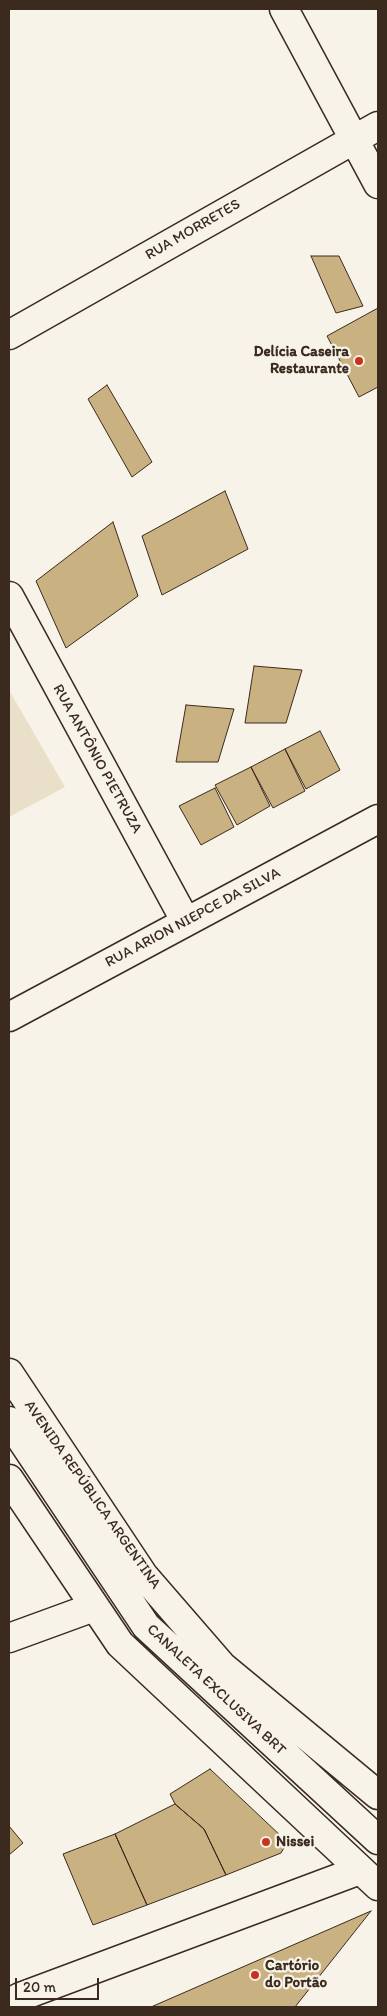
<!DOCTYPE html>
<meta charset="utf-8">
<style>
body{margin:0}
#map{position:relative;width:387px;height:2016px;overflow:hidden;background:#f7f3e8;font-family:Itim,sans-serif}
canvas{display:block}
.frame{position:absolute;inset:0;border:10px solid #3b2a1e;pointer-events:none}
.scale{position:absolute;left:15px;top:1978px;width:84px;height:22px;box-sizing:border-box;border:2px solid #3b2a1e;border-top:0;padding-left:6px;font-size:15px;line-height:18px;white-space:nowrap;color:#3b2a1e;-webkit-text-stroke:4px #f7f3e8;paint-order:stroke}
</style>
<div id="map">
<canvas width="387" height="2016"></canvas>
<div class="frame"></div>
<div class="scale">20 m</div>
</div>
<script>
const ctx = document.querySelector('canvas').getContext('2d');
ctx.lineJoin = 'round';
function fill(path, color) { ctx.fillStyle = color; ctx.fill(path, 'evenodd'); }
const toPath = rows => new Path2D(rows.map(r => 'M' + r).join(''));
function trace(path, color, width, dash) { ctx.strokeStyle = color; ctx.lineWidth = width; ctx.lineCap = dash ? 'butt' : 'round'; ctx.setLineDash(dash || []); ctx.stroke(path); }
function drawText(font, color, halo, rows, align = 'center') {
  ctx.font = font + ' Itim,sans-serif'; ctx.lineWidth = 4.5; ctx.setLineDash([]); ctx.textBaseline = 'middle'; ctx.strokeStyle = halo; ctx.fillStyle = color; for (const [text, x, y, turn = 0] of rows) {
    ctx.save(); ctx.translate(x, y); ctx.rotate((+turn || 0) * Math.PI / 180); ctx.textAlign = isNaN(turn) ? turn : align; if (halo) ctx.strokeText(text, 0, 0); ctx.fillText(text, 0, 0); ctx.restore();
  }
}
fill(toPath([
 [9,690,65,787,9,817]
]), '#eadfc9');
const building = toPath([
 [311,256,339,256,363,306,336,313,311,256],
 [378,308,378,387,359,397,327,336,378,308],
 [107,385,152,462,132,477,88,399,107,385],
 [225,491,248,549,162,595,142,536,225,491],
 [113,522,138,596,66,648,36,581,113,522],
 [254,666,302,670,286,723,245,723,254,666],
 [186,705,234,709,218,762,176,762,186,705],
 [320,731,340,770,306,789,285,749,320,731],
 [285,749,305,791,273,808,251,767,285,749],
 [251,767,270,806,237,825,215,785,251,767],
 [215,788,234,827,201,845,179,806,215,788],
 [210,1769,282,1837,285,1846,281,1853,226,1875,204,1829,175,1804,170,1794,210,1769],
 [175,1804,204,1829,226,1875,147,1905,115,1834,175,1804],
 [9,1826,23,1843,9,1855,9,1826],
 [115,1834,147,1905,93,1925,63,1854,115,1834],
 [371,1911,295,2007,151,2007,371,1911]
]);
fill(building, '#cab181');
trace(building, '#3b2a1e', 1);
const minor = toPath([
 [284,9,378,184],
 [9,335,378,126],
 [9,596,186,922],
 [9,1017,378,819],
 [9,1373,144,1576,222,1666,378,1795],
 [9,1421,146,1626,378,1840],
 [9,1479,120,1644,378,1886],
 [9,1638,94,1607],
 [9,2003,20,1997,360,1870]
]);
trace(minor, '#3b2a1e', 31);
trace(minor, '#f7f3e8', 28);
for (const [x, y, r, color] of [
 [359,361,5,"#c8321e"],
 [266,1842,5,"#c8321e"],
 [255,1975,5,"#c8321e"]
]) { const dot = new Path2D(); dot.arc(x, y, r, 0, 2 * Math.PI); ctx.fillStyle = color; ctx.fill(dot); trace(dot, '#f7f3e8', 2); }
drawText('15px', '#3b2a1e', '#f7f3e8', [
 ["RUA MORRETES",193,230,-30],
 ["RUA ANTÔNIO PIETRUZA",97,759,61],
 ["RUA ARION NIEPCE DA SILVA",193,918,-28],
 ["AVENIDA REPÚBLICA ARGENTINA",92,1495,55],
 ["CANALETA EXCLUSIVA BRT",216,1690,43]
]);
drawText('bold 15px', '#3b2a1e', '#f7f3e8', [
 ["Delícia Caseira",349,352,"right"],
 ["Restaurante",349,369,"right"],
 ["Nissei",276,1842],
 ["Cartório",265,1966],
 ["do Portão",265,1983]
], 'left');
</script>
